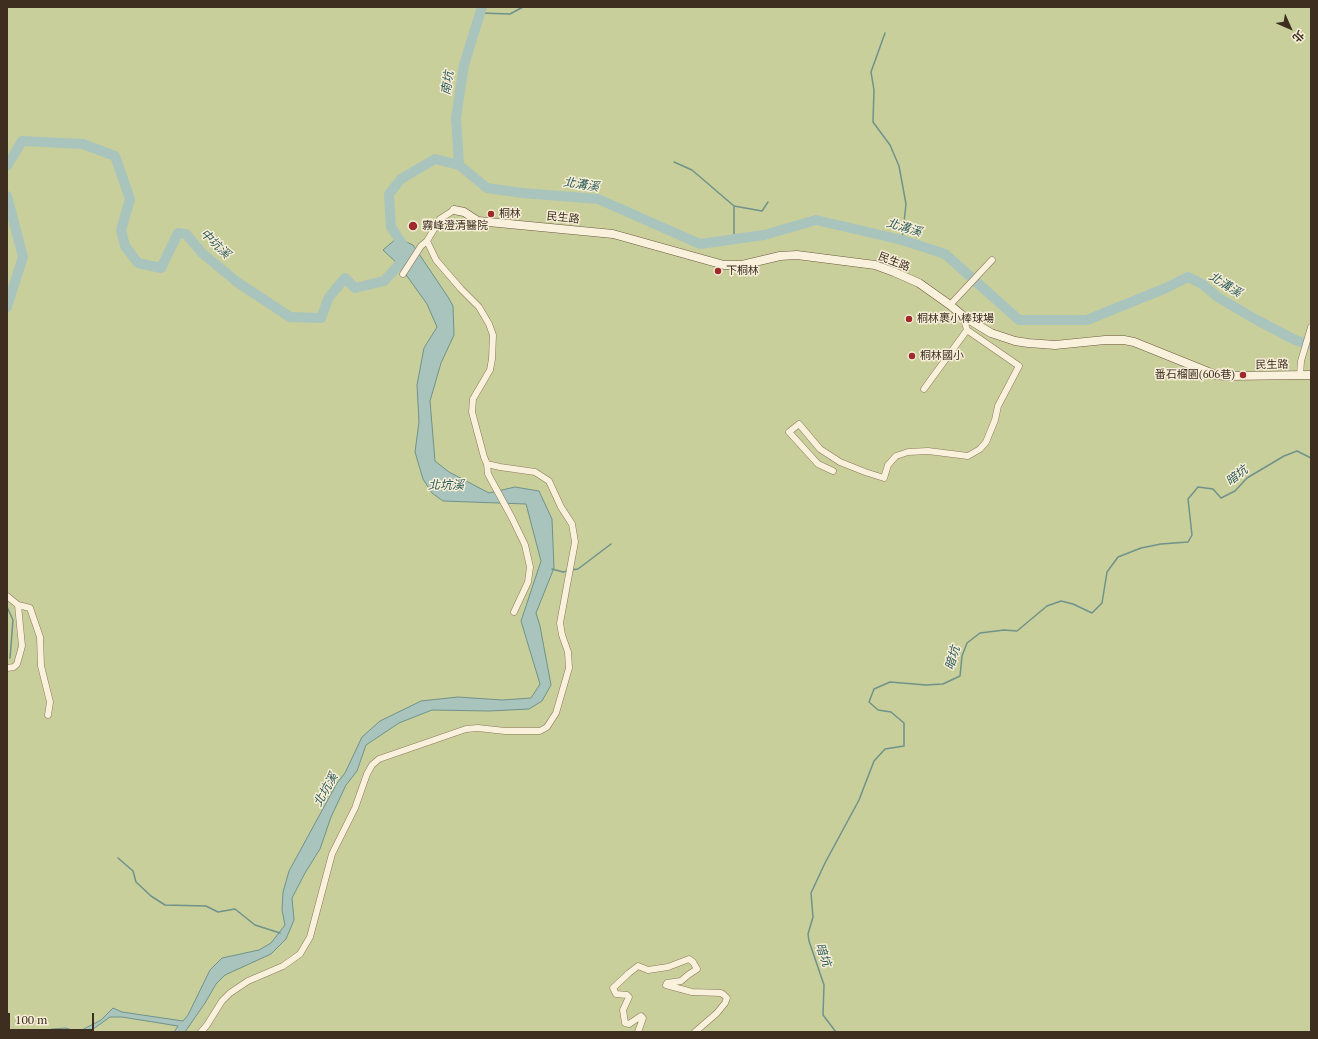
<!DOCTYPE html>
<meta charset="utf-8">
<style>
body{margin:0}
#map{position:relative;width:1318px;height:1039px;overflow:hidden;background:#f0e4c8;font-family:"PT Serif","Noto Sans TC",serif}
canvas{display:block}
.frame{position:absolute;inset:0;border:8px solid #3d2e20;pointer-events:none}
.north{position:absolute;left:1270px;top:8px;width:40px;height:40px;-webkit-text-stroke:3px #f7eed8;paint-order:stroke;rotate:135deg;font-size:11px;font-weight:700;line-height:16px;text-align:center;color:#3d2e20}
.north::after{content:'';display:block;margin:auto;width:14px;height:18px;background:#3d2e20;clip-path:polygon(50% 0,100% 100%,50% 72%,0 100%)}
.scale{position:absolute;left:8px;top:1013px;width:86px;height:18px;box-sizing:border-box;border:2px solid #3d2e20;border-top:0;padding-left:5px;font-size:12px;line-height:14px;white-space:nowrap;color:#3d2e20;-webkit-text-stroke:3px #f7eed8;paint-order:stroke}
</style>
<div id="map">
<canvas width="1318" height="1039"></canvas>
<div class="frame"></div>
<div class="north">北</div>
<div class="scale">100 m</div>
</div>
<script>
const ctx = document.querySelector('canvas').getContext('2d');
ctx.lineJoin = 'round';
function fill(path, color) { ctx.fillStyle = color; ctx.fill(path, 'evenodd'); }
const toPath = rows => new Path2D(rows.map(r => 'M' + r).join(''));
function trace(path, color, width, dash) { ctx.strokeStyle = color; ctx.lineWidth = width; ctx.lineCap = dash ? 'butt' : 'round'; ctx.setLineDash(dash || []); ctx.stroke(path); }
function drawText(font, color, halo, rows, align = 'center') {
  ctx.font = font + ' "PT Serif","Noto Sans TC",serif'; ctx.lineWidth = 3; ctx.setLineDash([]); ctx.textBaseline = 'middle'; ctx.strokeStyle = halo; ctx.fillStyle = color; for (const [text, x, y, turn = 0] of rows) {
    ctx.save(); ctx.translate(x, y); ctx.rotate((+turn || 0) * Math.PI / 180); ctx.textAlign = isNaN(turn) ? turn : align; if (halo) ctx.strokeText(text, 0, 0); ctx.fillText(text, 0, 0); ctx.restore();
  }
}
fill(toPath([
 [7,7,1311,7,1311,1032,7,1032]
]), '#c9cf9b');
const water = toPath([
 [397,238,413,245,448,297,453,306,454,335,441,363,430,401,435,461,449,472,489,493,515,487,539,491,552,519,554,568,536,613,540,626,551,685,542,701,529,709,489,711,432,710,399,723,366,745,357,771,346,785,331,817,320,849,305,873,292,898,294,920,286,939,271,954,225,975,216,984,205,1003,185,1032,174,1032,178,1026,122,1017,110,1017,89,1032,39,1032,52,1029,66,1028,78,1032,101,1020,113,1008,122,1012,183,1021,188,1015,210,970,222,958,259,950,271,943,285,925,282,910,283,892,289,871,337,783,345,773,362,737,380,721,421,701,458,697,502,700,531,698,540,684,521,621,541,561,526,504,443,501,432,493,423,479,415,452,419,422,417,385,424,348,437,327,427,304,399,265,383,250,397,238]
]);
fill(water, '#a9c4bc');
trace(water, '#6f938a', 1);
trace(toPath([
 [481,13,510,14,523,7],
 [885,33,871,72,874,90,873,122,890,145,899,166,906,204,902,240],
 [674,162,692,170,734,206,734,240],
 [734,206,762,211,768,202],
 [552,569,563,572,567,571],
 [571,570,578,569,611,544],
 [7,607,13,620,10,658],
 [118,858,133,871,136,882,151,896,165,905,206,906,218,912,235,909,255,925,280,933],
 [836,1032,823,1015,824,985,809,941,808,934,813,917,811,893,825,863,859,800,874,761,885,749,904,746,904,723,891,712,878,710,869,702,874,689,890,682,926,685,943,684,960,676,962,656,967,643,980,633,1004,630,1017,631,1047,606,1061,601,1073,604,1092,613,1102,603,1107,572,1118,557,1141,548,1161,544,1188,542,1192,535,1188,499,1198,487,1213,489,1221,498,1235,491,1247,478,1284,456,1297,451,1311,458]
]), '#6f938a', 1.5);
trace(toPath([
 [459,165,456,118,464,65,482,7],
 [7,166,22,141,83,144,115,156,130,199,121,230,125,246,138,263,161,268,178,233,186,234,202,253,237,282,290,317,321,318,329,297,345,278,355,288,384,281,399,265,404,252],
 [7,196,23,257,7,307],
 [405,248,391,227,389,194,401,179,435,159,459,165,487,188,522,193,598,199,700,244,764,235,816,220,902,240,945,254,1019,320,1087,320,1166,288,1188,277,1202,284,1219,298,1255,319,1295,340,1311,345]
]), '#a9c4bc', 10);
const street = toPath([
 [403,274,421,246,427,241,440,219,454,210],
 [950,305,992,260],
 [1300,375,1301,361,1311,327],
 [924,389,967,330],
 [487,464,488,474,512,518,525,545,530,567,528,582,514,612],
 [833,471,818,464,789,432,799,424,820,449,840,462,865,472,884,478,888,465,896,456,908,452,928,451,968,456,980,449,986,442,995,420,998,406,1019,366,967,330,963,316],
 [7,596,18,605,30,608,40,637,41,666,50,702,48,715],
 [7,668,14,667,17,664,22,646,18,605],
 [201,1032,207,1025,222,1001,230,993,248,981,283,966,300,954,310,937,332,854,355,808,367,774,372,765,379,759,466,729,478,728,505,731,540,731,547,727,556,713,569,668,568,652,562,635,560,623,575,542,572,524,561,507,549,481,535,472,500,467,487,464,484,457,472,412,473,399,490,370,492,359,493,335,489,324,479,307,461,289,436,260,427,241],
 [638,1032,643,1018,641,1016,629,1024,625,1023,623,1010,629,997,627,995,616,994,613,988,629,973,638,966,648,970,668,967,689,959,693,962,697,969,688,975,681,981,667,983,666,985,692,992,721,993,724,995,727,998,725,1003,717,1013,695,1032]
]);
const secondary = toPath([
 [454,210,464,212,478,221,613,234,724,265,742,265,780,256,797,255,875,265,894,272,919,283,950,305,963,316,991,333,1015,341,1028,343,1055,345,1105,340,1124,340,1134,342,1216,375,1225,376,1311,375]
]);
trace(street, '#8d765c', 7);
trace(secondary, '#6f573f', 9);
trace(street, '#faf1dc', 6);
trace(secondary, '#faf1dc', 8);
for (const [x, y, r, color] of [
 [491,214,4,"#9e2a2b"],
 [413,226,5,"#9e2a2b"],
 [718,271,4,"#9e2a2b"],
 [909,319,4,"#9e2a2b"],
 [912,356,4,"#9e2a2b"],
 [1243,375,4,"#9e2a2b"]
]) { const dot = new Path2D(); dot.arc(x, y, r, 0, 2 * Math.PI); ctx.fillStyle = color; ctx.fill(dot); trace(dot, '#f7eed8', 1.5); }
drawText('11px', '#3d2e20', '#f7eed8', [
 ["桐林",499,214],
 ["霧峰澄清醫院",422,226],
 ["下桐林",726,271],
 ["桐林裹小棒球場",917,319],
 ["桐林國小",920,356],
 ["番石榴園(606巷)",1235,375,"right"]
], 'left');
drawText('11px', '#3d2e20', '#f7eed8', [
 ["民生路",563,218,6],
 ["民生路",894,262,21],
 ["民生路",1272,365,-1]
]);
drawText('italic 12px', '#2f5d5a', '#f7eed8', [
 ["南坑",448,83,-81],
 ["北溝溪",581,185,8],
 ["北溝溪",904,228,16],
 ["中坑溪",215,244,44],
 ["北溝溪",1225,285,32],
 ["暗坑",1237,476,-38],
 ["北坑溪",446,486],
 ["暗坑",953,658,-73],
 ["北坑溪",326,790,-61],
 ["暗坑",823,955,71]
]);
</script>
